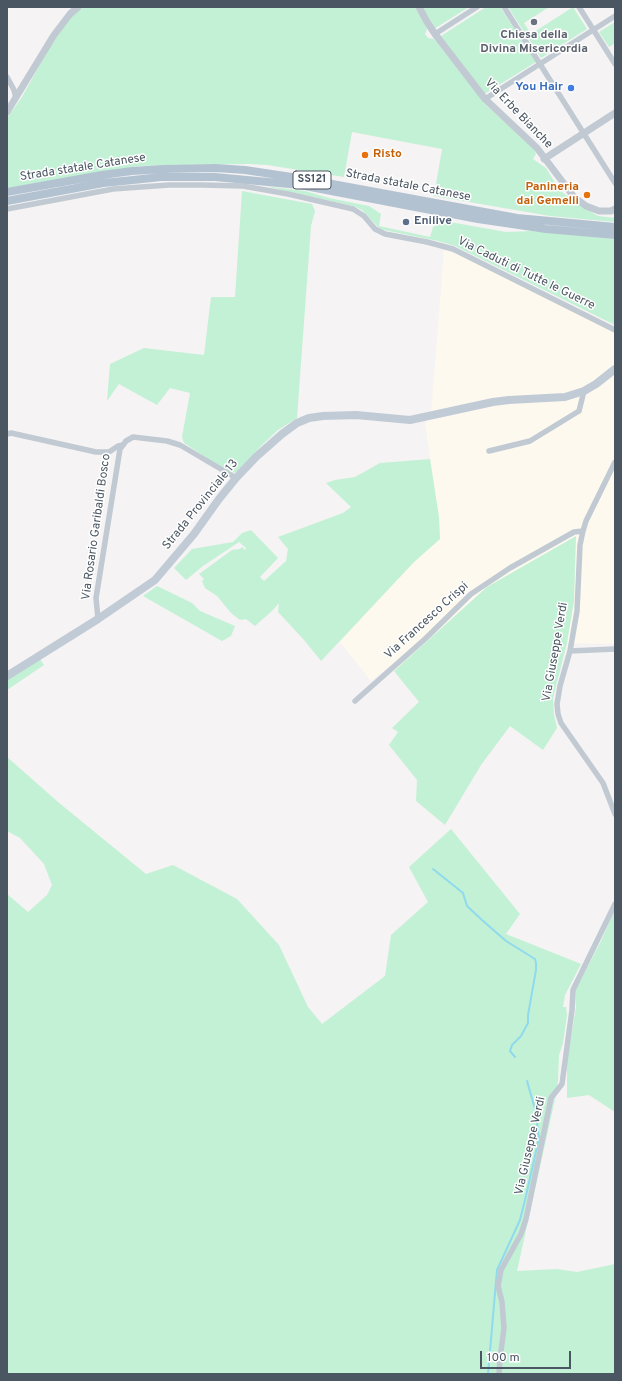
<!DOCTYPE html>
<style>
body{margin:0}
#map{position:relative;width:622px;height:1381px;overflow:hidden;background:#f5f3f3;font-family:Overpass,sans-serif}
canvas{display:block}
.frame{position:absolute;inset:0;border:8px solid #4a5661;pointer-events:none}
.scale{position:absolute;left:480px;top:1351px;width:91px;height:18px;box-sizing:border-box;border:2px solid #4a5661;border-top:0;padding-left:5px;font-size:12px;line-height:14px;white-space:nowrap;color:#4a5661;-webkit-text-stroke:3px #fff;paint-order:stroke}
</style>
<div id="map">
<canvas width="622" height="1381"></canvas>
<div class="frame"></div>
<div class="scale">100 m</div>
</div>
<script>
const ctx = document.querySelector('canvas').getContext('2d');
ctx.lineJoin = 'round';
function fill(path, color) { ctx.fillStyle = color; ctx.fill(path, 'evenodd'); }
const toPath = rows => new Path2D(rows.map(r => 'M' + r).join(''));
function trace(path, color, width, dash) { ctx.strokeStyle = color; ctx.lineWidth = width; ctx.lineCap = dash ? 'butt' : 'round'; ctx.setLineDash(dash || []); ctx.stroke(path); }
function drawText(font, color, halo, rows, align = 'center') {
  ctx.font = font + ' Overpass,sans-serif'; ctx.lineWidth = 3; ctx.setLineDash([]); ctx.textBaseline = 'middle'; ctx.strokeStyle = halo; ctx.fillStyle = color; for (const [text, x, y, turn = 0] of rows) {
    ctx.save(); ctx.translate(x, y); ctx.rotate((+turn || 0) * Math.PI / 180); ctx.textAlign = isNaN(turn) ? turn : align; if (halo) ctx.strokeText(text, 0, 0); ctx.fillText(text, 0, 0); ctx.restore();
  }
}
fill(toPath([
 [444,250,460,255,491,270,615,333,615,644,567,643,574,601,576,536,487,587,394,671,390,666,371,681,340,642,414,562,440,539,439,517,425,424,431,413]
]), '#fdf9ef');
fill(toPath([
 [82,7,415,7,427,29,425,34,428,38,434,39,486,105,534,149,536,154,533,159,546,168,554,181,562,192,578,204,598,216,615,218,615,222,550,216,434,196,442,149,352,132,344,177,267,165,249,164,170,165,141,166,105,171,7,188,7,118,22,97,48,50,64,26,72,16],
 [422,7,469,7,434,29],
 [486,7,500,7,536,62,486,93,484,93,441,36],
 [508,7,549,7,524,23,531,34,573,7,587,29,541,58],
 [615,22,615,43,609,47,599,32],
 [264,186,305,191,329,198,369,206,381,214,379,226,430,237,433,227,438,224,450,222,506,232,531,231,615,239,615,325,455,246,438,241,384,230,379,228,362,210,353,206],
 [242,191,312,204,315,211,311,226,297,418,278,430,261,446,237,472,232,473,223,469,184,443,182,437,190,393,170,388,157,405,119,384,107,401,110,364,144,348,204,355,211,297,235,297],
 [430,459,439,517,440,539,414,562,321,661,304,640,278,612,279,603,272,611,255,626,246,619,240,620,231,613,217,596,205,588,202,581,204,579,199,574,232,550,240,549,242,547,245,550,246,548,239,542,203,566,186,580,174,568,192,549,233,542,242,533,251,530,278,558,260,577,264,581,286,561,288,549,278,537,343,513,351,507,326,483,335,480,355,477,380,463],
 [576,536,574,601,567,643,553,698,554,715,557,728,543,750,510,726,481,765,445,825,416,801,417,780,389,745,398,732,392,728,419,702,394,671,487,587],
 [157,586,192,603,200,611,235,626,231,636,222,641,143,596],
 [40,659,44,665,7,690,7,680],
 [7,757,58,802,146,874,173,865,237,899,279,945,308,1007,322,1024,385,976,391,935,428,902,409,867,451,829,520,914,506,934,581,964,565,995,563,1007,566,1007,567,1015,563,1043,559,1055,558,1081,555,1099,517,1271,557,1269,577,1272,615,1264,615,1374,7,1374,7,894,28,912,47,895,52,885,44,864,20,838,7,831],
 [615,909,615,1112,589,1095,567,1098,567,1061,576,1007,575,991,601,941]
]), '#c3f1d5');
trace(toPath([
 [433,869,463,893,467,906,482,920,506,941,535,959,536,963,536,970,528,1015,528,1023,521,1036,512,1045,510,1051,515,1057],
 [488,1374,497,1270,520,1220,526,1196,539,1138,535,1109,527,1081]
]), '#90daee', 2);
trace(toPath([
 [504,7,615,183],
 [579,7,615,64],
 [435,34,477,7],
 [7,77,14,90,16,98],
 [485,99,615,16],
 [7,209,113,189,169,185,202,185,243,186,288,194,353,209,364,216,375,229,385,234,427,242,453,249,615,330],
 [7,434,11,433,96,452,109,452,118,446,123,445],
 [489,451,530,441,579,411,584,391],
 [615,462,586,521,583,531,580,545,577,611,570,651,560,686,557,704,558,714,561,723,603,783,615,814],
 [98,619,96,598,120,449,126,441,133,437,167,441,180,445,236,478],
 [570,651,615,649],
 [355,701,425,639,471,594,510,568,574,532,583,531],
 [499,1374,500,1359,504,1328,502,1302,498,1286,501,1270,521,1234,526,1219,551,1098,562,1084,572,1010,573,990,615,904]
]), '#c1cad2', 5.5);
trace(toPath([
 [419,7,427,22,435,34,485,99,537,148,574,197,586,206,599,211,611,211,615,209],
 [7,112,54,35,70,14,78,7],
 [544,159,615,113]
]), '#c1cad2', 7);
trace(toPath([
 [7,676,98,619,155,580,194,534,219,499,236,478,256,457,282,434,297,423,309,418,323,416,356,415,410,420,493,402,509,400,565,397,584,391,596,384,615,369]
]), '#c1cbd6', 8);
trace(toPath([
 [7,192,102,175,132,171,163,169,216,168,245,170,305,179,517,218,615,227],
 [7,201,103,183,133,180,161,177,215,177,300,185,478,219,546,229,615,235]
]), '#b3c2d1', 8);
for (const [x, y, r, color] of [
 [534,22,4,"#6b7280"],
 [571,88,4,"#3f7fe0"],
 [365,155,4,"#e8710a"],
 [587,195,4,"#e8710a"],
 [406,222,4,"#5c6f8a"]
]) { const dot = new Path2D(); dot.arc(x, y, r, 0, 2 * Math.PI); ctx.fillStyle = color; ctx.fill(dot); trace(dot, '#fff', 1.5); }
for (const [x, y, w] of [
 [312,180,38]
]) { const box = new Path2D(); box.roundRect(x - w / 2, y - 9, w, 18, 3); ctx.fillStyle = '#fff'; ctx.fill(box); trace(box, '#4a5661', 1); }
drawText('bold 11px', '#4a5661', null, [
 ["SS121",312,180]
]);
drawText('bold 12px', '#5b616d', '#fff', [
 ["Chiesa della",534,36],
 ["Divina Misericordia",534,50]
]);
drawText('bold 12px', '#366cbe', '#fff', [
 ["You Hair",563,88]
], 'right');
drawText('12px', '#4a5661', '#fff', [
 ["Via Erbe Bianche",518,114,46],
 ["Strada statale Catanese",83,168,-9],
 ["Strada statale Catanese",408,186,11],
 ["Via Caduti di Tutte le Guerre",526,274,26],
 ["Strada Provinciale 13",201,505,-51],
 ["Via Rosario Garibaldi Bosco",97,527,-82],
 ["Via Francesco Crispi",427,621,-42],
 ["Via Giuseppe Verdi",556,652,-80],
 ["Via Giuseppe Verdi",531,1146,-77]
]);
drawText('bold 12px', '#c56008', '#fff', [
 ["Risto",373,155],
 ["Panineria",579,188,"right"],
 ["dai Gemelli",579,202,"right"]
], 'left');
drawText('bold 12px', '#4e5e75', '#fff', [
 ["Enilive",414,222]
], 'left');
</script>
